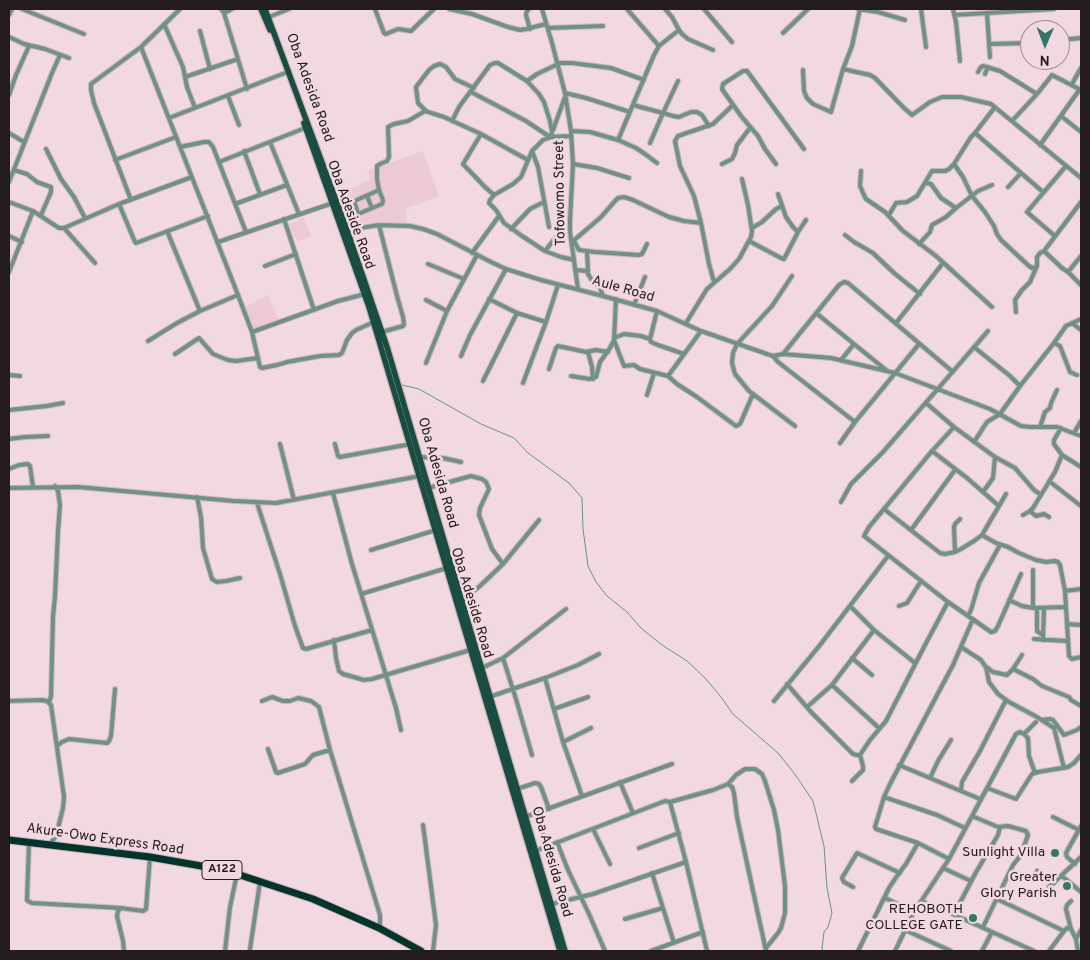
<!DOCTYPE html>
<style>
body{margin:0}
#map{position:relative;width:1090px;height:960px;overflow:hidden;background:#f2d8e0;font-family:Overpass,sans-serif}
canvas{display:block}
.frame{position:absolute;inset:0;border:10px solid #241b1e;pointer-events:none}
.north{position:absolute;left:1020px;top:20px;width:50px;height:50px;box-sizing:border-box;background:#f2d8e0;border:1px solid #a08c92;border-radius:50%;rotate:181deg;font-size:14px;font-weight:700;line-height:20px;text-align:center;color:#241b1e}
.north::after{content:'';display:block;margin:auto;width:18px;height:22px;background:#357767;clip-path:polygon(50% 0,100% 100%,50% 72%,0 100%)}
</style>
<div id="map">
<canvas width="1090" height="960"></canvas>
<div class="frame"></div>
<div class="north">N</div>
</div>
<script>
const ctx = document.querySelector('canvas').getContext('2d');
ctx.lineJoin = 'round';
function fill(path, color) { ctx.fillStyle = color; ctx.fill(path, 'evenodd'); }
const toPath = rows => new Path2D(rows.map(r => 'M' + r).join(''));
function trace(path, color, width, dash) { ctx.strokeStyle = color; ctx.lineWidth = width; ctx.lineCap = dash ? 'butt' : 'round'; ctx.setLineDash(dash || []); ctx.stroke(path); }
function drawText(font, color, halo, rows, align = 'center') {
  ctx.font = font + ' Overpass,sans-serif'; ctx.lineWidth = 5; ctx.setLineDash([]); ctx.textBaseline = 'middle'; ctx.strokeStyle = halo; ctx.fillStyle = color; for (const [text, x, y, turn = 0] of rows) {
    ctx.save(); ctx.translate(x, y); ctx.rotate((+turn || 0) * Math.PI / 180); ctx.textAlign = isNaN(turn) ? turn : align; if (halo) ctx.strokeText(text, 0, 0); ctx.fillText(text, 0, 0); ctx.restore();
  }
}
fill(toPath([
 [423,151,439,196,406,209,407,223,383,222,350,225,338,196,370,179,367,171],
 [303,217,311,236,297,242,296,237,294,237,290,224,299,221,299,219],
 [268,295,279,320,254,329,245,307]
]), '#eccad5');
trace(toPath([
 [402,385,419,389,481,424,514,438,528,453,569,483,582,498,583,529,588,566,596,582,607,596,627,612,641,628,662,645,687,661,706,679,721,697,733,714,778,753,794,773,813,801,824,846,827,888,832,913,828,927,824,932,822,948,823,951]
]), '#609688', 1);
const minor = toPath([
 [22,9,84,34],
 [221,9,224,13,247,89],
 [375,9,384,33,386,34,398,29,411,31,434,9],
 [449,9,472,14,508,27,520,30,526,29,546,24],
 [529,9,527,11,526,15,530,29],
 [542,9,552,43,565,93,571,131,573,164,570,220,570,232,578,289],
 [627,9,659,46],
 [704,9,732,42],
 [858,9,878,12,905,20],
 [921,9,926,47],
 [953,9,956,22,960,61],
 [224,13,232,9],
 [987,13,990,57],
 [9,15,12,9],
 [954,15,1054,9],
 [269,17,289,9],
 [164,24,183,67,187,87,195,108],
 [548,28,603,26],
 [679,30,682,34,688,39,713,50],
 [200,31,210,69],
 [783,33,808,9],
 [9,37,24,44,45,49,69,58],
 [1060,40,1081,38],
 [990,44,1030,43],
 [141,47,238,295,252,332,260,367,262,368,277,365,287,362,320,356,339,355,342,353,347,340,352,333,356,330,374,322],
 [557,63,572,63,611,68,644,80],
 [843,69,870,75,875,78,903,107,912,115,930,102,942,97,961,97,991,104,1081,178],
 [803,70,804,91,807,98,813,104,831,112,843,69,852,46,860,9],
 [978,72,981,67,983,66,1000,71,1037,94],
 [985,74,988,67],
 [185,77,238,59],
 [527,81,537,74,558,64],
 [1072,84,1081,68],
 [471,92,526,121,550,137],
 [565,93,586,98,630,112],
 [9,95,16,75,29,46],
 [228,96,239,125],
 [633,105,663,113,678,81],
 [995,107,975,133,1043,192],
 [426,111,418,103,416,87,429,70,434,66,440,64,446,67,455,79,474,88],
 [1061,116,1081,132],
 [169,118,285,73],
 [452,121,459,107,490,65,495,63,498,63,527,81,539,94,544,102,550,121,552,132,551,137],
 [1012,121,1037,94,1052,75,1081,90],
 [553,130,565,97],
 [571,131,590,132,618,140,636,148,645,154,657,163],
 [9,133,24,142],
 [481,134,463,164,485,187,494,195],
 [571,136,551,137,543,140,532,151,521,177,513,184,494,195,490,200,489,203,496,210,504,223,522,236,545,251,561,257,574,260],
 [618,140,654,55,659,46,679,30,672,17,665,9],
 [270,142,299,214],
 [650,143,663,113,673,116,679,117,691,112,697,112,702,115,709,126],
 [1040,145,1080,89],
 [180,147,204,142,209,142,213,147,246,232],
 [46,149,61,179,74,197,85,218],
 [244,151,260,194],
 [532,151,538,167,549,227],
 [115,160,176,137],
 [219,162,305,128],
 [573,164,597,168,629,178],
 [722,164,732,159,735,153,737,145,750,128],
 [776,164,765,149,758,136,741,116,722,89,723,84,743,71,747,71,804,149],
 [954,164,963,177,972,196,985,212,994,226,997,234,1001,240,1029,266,1032,268,1036,267],
 [14,170,27,174,37,182,51,187,51,192,41,215],
 [861,171,860,186,864,195,866,199,885,212,903,231,936,256,992,307],
 [9,182,52,73,60,55],
 [925,183,931,184,941,198,956,208],
 [1008,187,1021,173],
 [778,194,786,217,793,227,798,232],
 [367,196,372,208],
 [131,200,94,103,91,90,91,84,141,47,180,9],
 [354,201,358,213],
 [9,202,33,211,59,228,64,228,119,204,192,177],
 [119,204,135,242,136,243,208,216],
 [235,204,287,185],
 [339,208,379,190,377,179,377,166,380,164,387,161,389,157,388,127,394,124,408,121,425,111,444,117,481,134,528,160],
 [889,215,896,203,907,202,917,196,932,171,945,171,949,169,954,164,971,137,975,133],
 [284,219,314,310],
 [379,225,397,296,403,317,404,324,403,326,382,332],
 [64,228,95,263],
 [353,228,353,216,382,204,383,200,379,190],
 [752,228,762,222,776,209,782,206],
 [511,229,530,209,544,202],
 [347,230,379,225,410,226,423,229,437,234,491,262,506,269,541,280,603,296,657,311,701,331,767,354,773,356,783,354,831,358,895,373,990,409,1021,426,1030,427,1057,427,1081,436],
 [167,231,200,311],
 [845,235,854,242,873,253,894,273,920,294],
 [9,236,22,242],
 [1055,236,1027,212,1066,166],
 [574,241,579,250,595,252,639,255,642,254,647,244],
 [749,241,781,258,784,259,798,232,806,220],
 [218,242,333,203],
 [572,242,601,217,615,201,618,198,624,197,633,200,669,217,684,221,701,223],
 [919,244,930,232,932,225,946,217,956,208,978,191,992,185],
 [545,251,560,232],
 [1044,251,1062,268,1068,272,1081,285],
 [472,253,499,216],
 [428,264,464,279],
 [265,266,296,254],
 [575,270,588,271,587,251],
 [9,272,33,211],
 [587,272,591,279,600,287,603,296],
 [1068,272,1081,256],
 [792,276,772,306,737,344,733,353,732,363,735,374,749,391,795,426],
 [714,282,709,264,701,223,694,196,680,166,675,141,678,136,713,124,733,105],
 [489,299,517,313,546,322],
 [426,300,447,311],
 [634,305,645,277],
 [1016,312,1015,300,1022,290,1030,282,1037,266,1037,257,1040,253,1044,251,1081,202],
 [816,313,886,370],
 [686,323,707,289,730,269,739,259,751,237,752,231,748,205,742,179],
 [896,323,943,263],
 [1072,323,1081,330],
 [252,332,338,301,365,294],
 [614,338,624,334,641,336,650,339,651,342,658,345,684,354],
 [650,339,657,311],
 [614,340,624,366,634,365,640,369,668,376,677,384,697,397,736,426,740,424,753,394],
 [148,341,177,323,200,311,238,295],
 [1054,343,1060,346,1070,372,1077,375],
 [974,347,1010,376,1020,386],
 [588,352,592,367,593,379],
 [175,354,199,338,213,354,228,360,236,361,258,358],
 [783,354,839,285,844,282,848,283,953,372],
 [461,356,470,335,506,269],
 [773,356,778,362,855,422],
 [841,360,854,344],
 [426,363,447,311,477,255],
 [549,369,556,348,558,346,586,352,596,350,608,352],
 [9,375,20,376],
 [571,376,590,379,596,377,600,362,610,348,614,340,616,299],
 [668,376,701,331],
 [483,381,517,313],
 [523,383,546,322,558,285],
 [647,395,654,373],
 [926,403,954,427,995,457,1015,468,1034,490,1040,494],
 [9,410,47,406,63,403],
 [954,427,932,451,869,527,864,536,948,602,991,632,995,631,998,626,1021,574],
 [1040,427,1045,412,1050,408,1051,403,1057,390],
 [1061,428,1054,440,1054,444,1062,455,1081,467],
 [1074,433,1081,421],
 [9,439,25,437,48,436],
 [974,442,987,422,1000,414,1020,386,1054,343,1066,326,1081,319],
 [840,443,855,422,919,344],
 [280,444,294,500],
 [335,444,338,456,340,457,411,444],
 [932,451,967,478,999,506],
 [420,457,443,458,461,462],
 [9,469,19,465,28,464,30,466,33,487],
 [1049,481,1081,506],
 [9,488,78,487,234,501,276,503,420,476],
 [428,488,471,476,482,479,486,482,489,489,480,508,479,515,492,549,503,564],
 [983,492,993,478,995,457],
 [333,493,352,564,396,708,401,730],
 [197,497,201,517,203,548,212,579,217,582,226,581,240,578],
 [841,502,851,484,883,452,988,331],
 [257,503,280,574,295,626,303,648,306,649,372,630],
 [884,509,940,553,945,554,955,552,961,549,974,541,982,535,1006,494],
 [1030,511,1036,516,1044,514,1049,517],
 [1023,515,1030,511,1033,508,1055,472,1062,455],
 [911,530,955,470],
 [982,535,996,543,1008,547,1019,553,1036,560,1046,562,1055,561,1058,562,1060,565,1065,591,1069,656,1072,659,1081,657],
 [371,550,436,530],
 [955,552,954,527,955,524,960,519],
 [1065,591,1081,589],
 [361,594,447,568],
 [1009,600,1022,606,1033,608,1066,607],
 [462,601,481,585,503,564,539,520],
 [850,606,874,630,915,663],
 [899,606,907,603,921,581],
 [1033,608,1033,570],
 [1037,608,1037,631,1043,635],
 [968,616,971,610,979,583,1000,545],
 [1067,624,1081,625],
 [1034,639,1067,641],
 [334,640,336,658,339,671,343,674,364,680,372,679,467,651,471,648],
 [1043,640,1044,608],
 [961,647,981,660,985,666,993,672,1007,675,1013,669,1022,655],
 [503,658,516,699,532,755],
 [852,658,872,675],
 [986,667,989,682,998,694,1009,702,1037,717,1054,728,1064,768],
 [482,668,503,658,566,609],
 [1013,669,1033,679,1042,686,1069,697,1071,700,1081,706],
 [545,678,563,742,582,796],
 [787,684,811,712,853,754,857,755,860,755],
 [832,685,879,728],
 [489,697,545,678,578,665,599,654],
 [9,701,42,700,47,701,51,705,64,797,63,808,56,836,50,844],
 [262,701,272,697,283,701,290,701,298,698,311,701,319,707,330,750,380,915,380,923,379,928],
 [774,701,820,645,888,556],
 [49,702,51,696,53,617,55,596,58,531,60,505,58,491,55,486],
 [807,707,832,685,874,630],
 [554,709,588,697],
 [1042,720,1050,719,1053,720,1064,735,1077,730,1081,727],
 [1024,734,1028,738,1029,756,1035,773],
 [563,742,591,728],
 [57,746,62,742,69,739,107,743,109,741,111,736,115,689],
 [268,749,276,772,278,773,305,764,313,755,330,750],
 [860,755,870,740,886,721,925,645,948,602],
 [899,765,980,799],
 [930,778,938,761,951,740],
 [852,781,863,770,863,766,860,755],
 [620,782,633,813],
 [728,784,732,787,734,793,737,817,766,951],
 [987,788,1016,799,1032,774,1038,772,1068,767,1074,763,1081,755],
 [517,789,535,783,539,784,541,787,549,809],
 [961,790,962,782,980,751,1006,700],
 [884,797,937,815,965,828],
 [670,802,686,862,707,951],
 [538,813,545,846],
 [972,816,998,827,1008,826,1026,831,1028,835,1021,855,1013,865,983,927],
 [525,817,672,764],
 [1053,817,1079,830],
 [423,825,436,925,433,951],
 [593,829,610,864],
 [557,842,568,870,589,914,605,951],
 [29,843,27,900,28,901,32,903,121,908,143,911,146,909,150,857],
 [639,848,679,833],
 [535,851,665,801,670,802,713,790,728,784,736,775,745,769,755,769,762,774,765,781,774,810,778,830,785,886,785,913,781,928,778,933,766,948],
 [949,859,918,843,876,829,875,827,884,797,890,784,953,665,973,619],
 [1075,864,1067,857,1066,853,1081,826],
 [943,868,971,881],
 [1037,871,1054,883],
 [652,873,674,943],
 [1062,876,1081,892],
 [853,887,844,882,842,878,857,853,900,873],
 [1049,887,1081,857],
 [885,898,914,912],
 [997,899,1064,931],
 [921,901,948,912,1034,951],
 [551,904,593,894,686,862],
 [121,908,118,911,117,916,123,941,124,951],
 [954,914,975,874,998,835,1000,827],
 [625,919,663,908],
 [1071,929,1066,909,1067,905,1071,901],
 [905,930,951,951],
 [250,949,260,882],
 [225,951,230,907,237,874],
 [651,951,703,932],
 [858,951,889,888,897,876,906,864,918,843],
 [895,951,914,912,949,859,1016,734,1020,732,1024,734,1036,722],
 [982,951,992,932],
 [1049,951,1064,931,1067,928,1071,929,1076,939],
 [1078,951,1076,939,1081,930]
]);
const major = toPath([
 [261,9,270,30],
 [265,9,347,230,387,347,565,951],
 [304,123,369,307,560,951]
]);
const highway = toPath([
 [9,840,150,857,207,867,237,874,313,899,379,928,421,951]
]);
trace(minor, '#cdb6bd', 6);
trace(major, '#cdb6bd', 8);
trace(highway, '#cdb6bd', 9);
trace(minor, '#719188', 4);
trace(major, '#194d42', 5.5);
trace(highway, '#03342a', 7);
for (const [x, y, r, color] of [
 [1055,853,5,"#357767"],
 [1067,886,5,"#357767"],
 [973,918,5,"#357767"]
]) { const dot = new Path2D(); dot.arc(x, y, r, 0, 2 * Math.PI); ctx.fillStyle = color; ctx.fill(dot); trace(dot, '#f2d8e0', 2); }
for (const [x, y, w] of [
 [222,870,40]
]) { const box = new Path2D(); box.roundRect(x - w / 2, y - 9.5, w, 19, 4); ctx.fillStyle = '#f2d8e0'; ctx.fill(box); trace(box, '#241b1e', 1); }
drawText('bold 12px', '#241b1e', null, [
 ["A122",222,870]
]);
drawText('14px', '#241b1e', '#f2d8e0', [
 ["Oba Adesida Road",309,88,70],
 ["Tofowomo Street",561,193,-91],
 ["Oba Adeside Road",350,215,70],
 ["Aule Road",623,290,16],
 ["Oba Adesida Road",437,473,74],
 ["Oba Adeside Road",471,603,73],
 ["Akure-Owo Express Road",105,840,8],
 ["Oba Adesida Road",551,862,74]
]);
drawText('14px', '#241b1e', '#f2d8e0', [
 ["Sunlight Villa",1045,853],
 ["Greater",1057,878],
 ["Glory Parish",1057,894],
 ["REHOBOTH",963,910],
 ["COLLEGE GATE",963,926]
], 'right');
</script>
